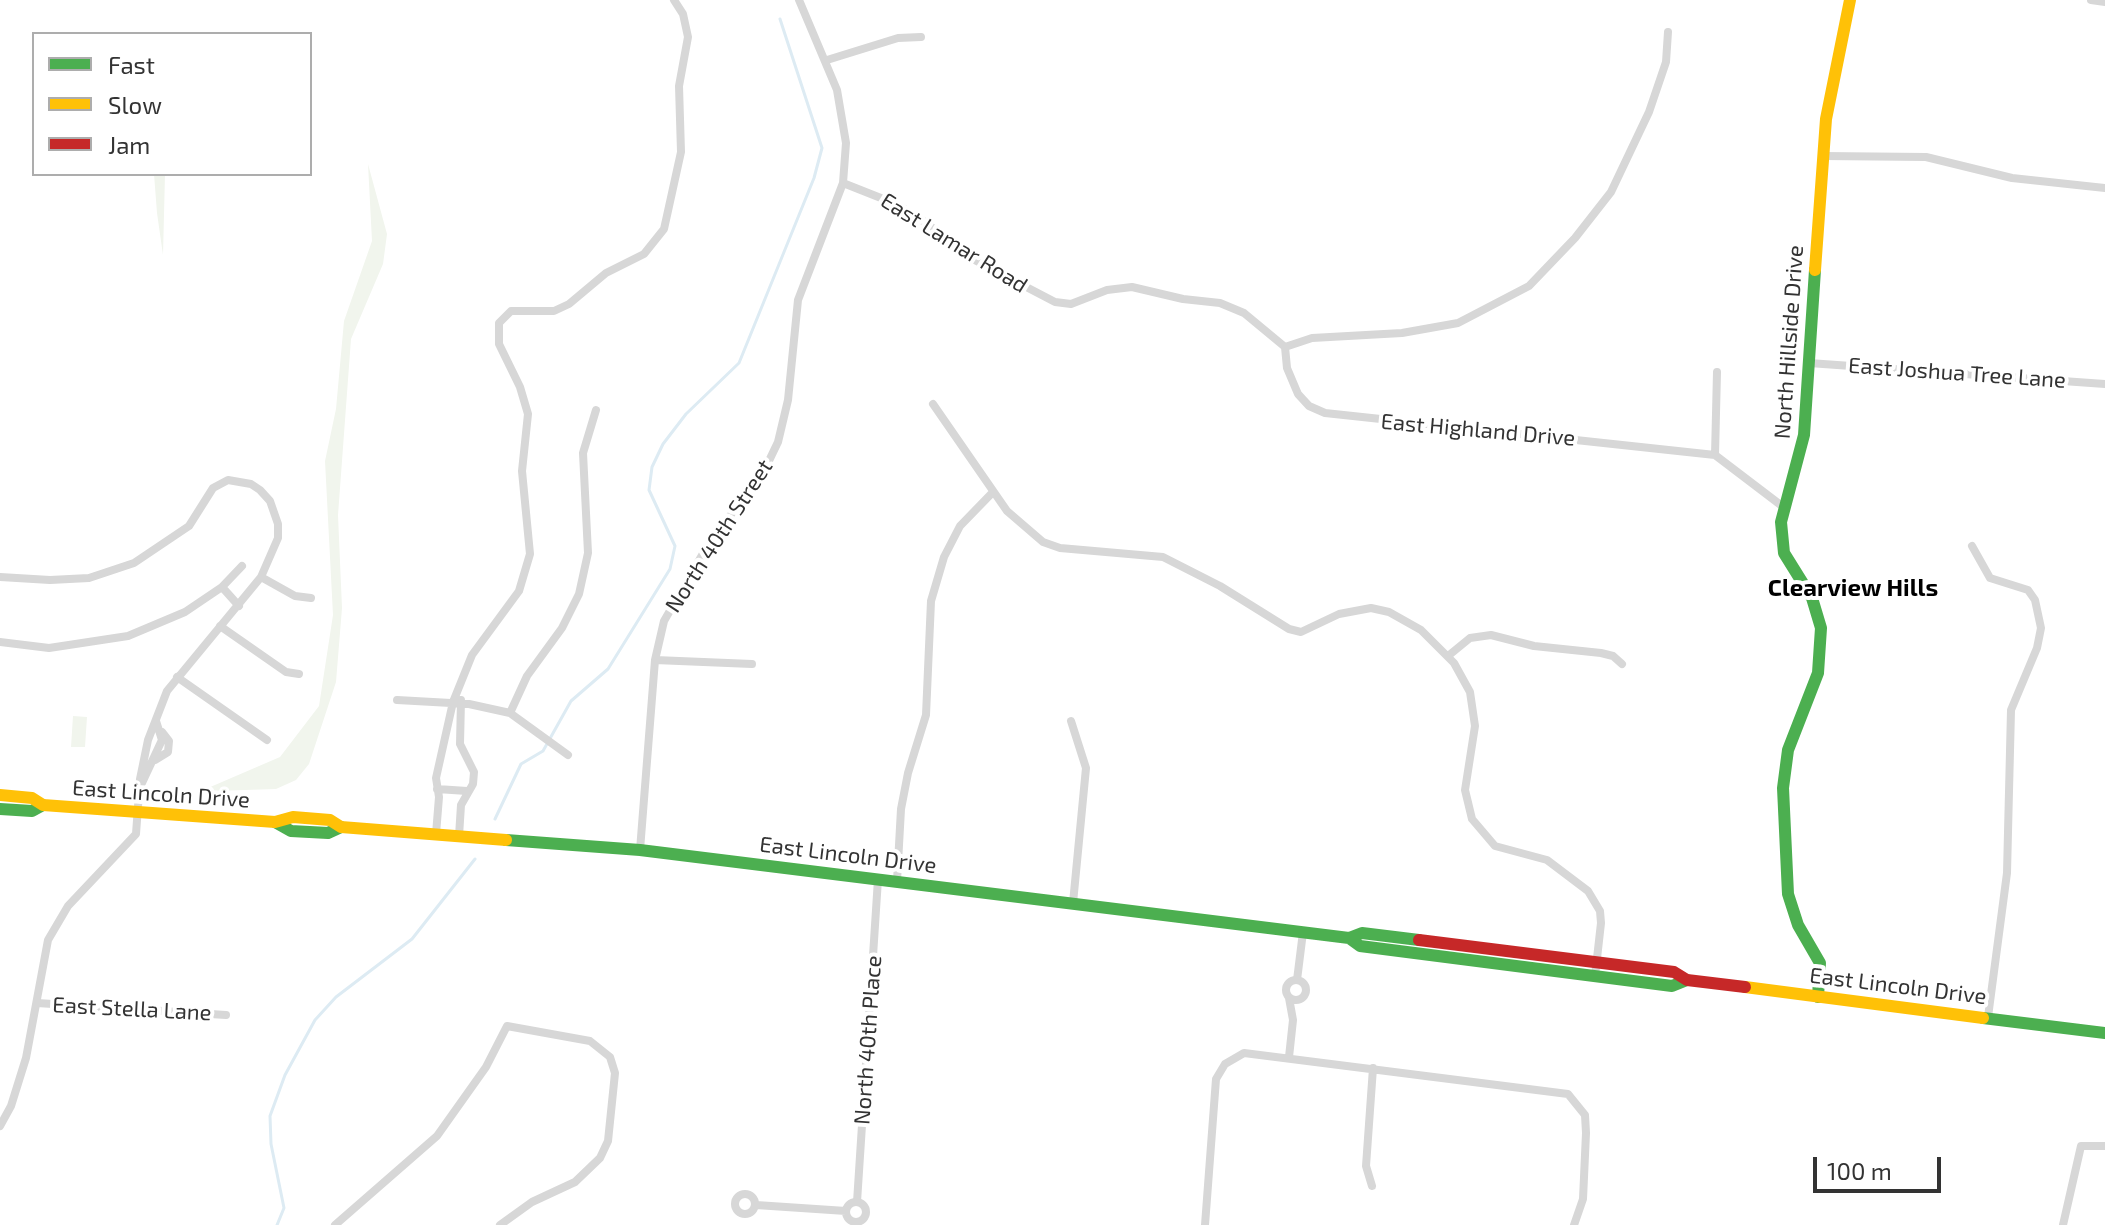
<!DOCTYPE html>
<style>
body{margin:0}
#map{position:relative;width:2105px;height:1225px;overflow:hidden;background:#fff;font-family:"Exo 2",sans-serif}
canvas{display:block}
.legend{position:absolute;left:32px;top:32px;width:280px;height:144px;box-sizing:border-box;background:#fff;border:2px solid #adadad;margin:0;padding:10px 14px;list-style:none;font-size:24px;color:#333}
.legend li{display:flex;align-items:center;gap:16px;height:40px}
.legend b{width:40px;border:2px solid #adadad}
.scale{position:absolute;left:1813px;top:1157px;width:128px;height:36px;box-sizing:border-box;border:4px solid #333;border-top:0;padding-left:10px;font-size:24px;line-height:28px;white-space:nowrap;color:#333;-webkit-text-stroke:6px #fff;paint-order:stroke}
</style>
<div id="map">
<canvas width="2105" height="1225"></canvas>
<ul class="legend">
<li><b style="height:10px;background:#4caf50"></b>Fast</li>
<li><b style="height:10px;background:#ffc107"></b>Slow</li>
<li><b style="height:10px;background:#c62828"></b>Jam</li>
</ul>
<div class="scale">100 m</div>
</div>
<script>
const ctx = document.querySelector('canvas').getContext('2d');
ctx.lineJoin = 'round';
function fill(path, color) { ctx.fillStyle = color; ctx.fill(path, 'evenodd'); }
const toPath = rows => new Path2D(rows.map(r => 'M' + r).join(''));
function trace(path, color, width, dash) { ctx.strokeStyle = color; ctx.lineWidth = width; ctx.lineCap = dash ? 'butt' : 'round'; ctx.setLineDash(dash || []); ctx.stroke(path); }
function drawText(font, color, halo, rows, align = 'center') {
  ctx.font = font + ' "Exo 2",sans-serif'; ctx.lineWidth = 8; ctx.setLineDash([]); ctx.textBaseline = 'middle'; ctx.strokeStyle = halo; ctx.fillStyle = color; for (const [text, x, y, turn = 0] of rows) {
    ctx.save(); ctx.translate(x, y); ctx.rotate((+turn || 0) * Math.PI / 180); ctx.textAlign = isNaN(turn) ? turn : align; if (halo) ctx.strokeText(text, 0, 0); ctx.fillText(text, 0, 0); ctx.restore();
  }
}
fill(toPath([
 [368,164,387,234,383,264,351,339,338,515,342,608,336,682,309,764,296,780,276,789,214,791,208,788,280,757,319,706,333,615,325,461,336,409,344,321,372,241],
 [154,174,165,174,163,255,157,213],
 [73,716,87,717,85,747,71,747]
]), '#f1f5ed');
trace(toPath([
 [495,819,521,764,543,751,571,701,608,669,670,569,675,546,649,490,652,467,663,444,686,414,739,363,814,178,822,148,780,19],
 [277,1225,284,1208,271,1144,270,1116,285,1075,315,1020,336,997,412,939,475,859]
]), '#ddebf3', 3);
trace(toPath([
 [2091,0,2105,2],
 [827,60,898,38,921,37],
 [1823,156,1926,157,2012,178,2105,188],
 [843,183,896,204,928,224,967,256,1055,302,1071,304,1107,290,1132,287,1183,299,1220,303,1244,313,1285,347],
 [1285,347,1312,338,1402,333,1458,323,1529,286,1575,238,1611,192,1649,112,1666,62,1668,32],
 [1285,347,1287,368,1298,394,1309,406,1325,413,1715,455],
 [1809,363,2105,384],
 [1717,372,1715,455,1782,506],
 [933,404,1007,511,1043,542,1060,548,1163,557,1220,586,1289,629,1301,632,1339,614,1371,608,1389,612,1421,630,1454,663,1470,692,1475,726,1465,790,1472,819,1495,846,1547,860,1588,891,1600,911,1601,923,1595,976],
 [1972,546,1990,578,2028,590,2035,600,2041,628,2037,648,2011,710,2007,873,1988,1017],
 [0,577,50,580,89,578,134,563,189,526,213,488,228,480,251,484,260,490,270,501,278,524,278,538,261,577,167,691,148,740,140,779,136,834,68,906,48,940,26,1058,11,1106,0,1126],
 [261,577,295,596,311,598],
 [222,587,239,606],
 [220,626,286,672,299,674],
 [0,642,49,648,128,636,185,612,222,587,242,566],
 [1448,656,1470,638,1491,635,1534,646,1601,653,1613,656,1622,664],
 [655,660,752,664],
 [177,677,267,740],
 [397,700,469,704,510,713,568,755],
 [510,713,527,676,562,628,579,594,588,553,583,453,596,410],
 [1071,721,1086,768,1073,903],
 [155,760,168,752,169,741,162,732],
 [141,785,162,740,156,721],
 [437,789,467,791],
 [436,834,439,797,436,778,453,702,472,655,519,591,530,554,522,471,528,414,520,387,499,344,499,323,511,311,554,311,569,304,606,273,644,254,664,229,681,152,679,86,688,37,683,14,674,0],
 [459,836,461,805,473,784,474,772,460,744,461,700],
 [640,850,655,660,664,621,705,550,766,467,778,442,788,400,798,300,843,183,846,143,837,90,799,0],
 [897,881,901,809,908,773,926,715,931,601,944,557,960,526,993,492],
 '1286 990a10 10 0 1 1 20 0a10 10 0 1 1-20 0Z',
 [1297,980,1303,932],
 [37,1003,226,1015],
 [1289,1057,1293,1020,1289,998],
 [1372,1186,1366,1166,1373,1068],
 '735 1204a10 10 0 1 1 20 0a10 10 0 1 1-20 0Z',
 '846 1212a10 10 0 1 1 20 0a10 10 0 1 1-20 0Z',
 [857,1202,878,879],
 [756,1205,846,1211],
 [335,1225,437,1136,486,1067,507,1026,590,1041,610,1057,615,1073,608,1141,600,1158,575,1182,532,1202,500,1225],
 [1205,1225,1216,1079,1225,1064,1244,1053,1568,1094,1585,1115,1586,1133,1583,1199,1574,1225],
 [2063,1225,2081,1146,2105,1146]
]), '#d7d7d7', 8);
trace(toPath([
 [1815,270,1804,435,1781,522,1784,553,1812,598,1821,628,1818,673,1788,750,1783,788,1788,894,1798,925,1820,963,1818,997],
 [0,809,32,811,43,805],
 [275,822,291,831,328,833,341,827],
 [506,840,640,850,1349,938,1362,933,1419,940],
 [1349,938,1360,946,1672,986,1687,980],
 [1983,1018,2105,1033]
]), '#4caf50', 12);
trace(toPath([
 [1815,270,1826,119,1850,0],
 [0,795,32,798,43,805,275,822,293,817,330,820,341,827,506,840],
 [1745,987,1983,1018]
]), '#ffc107', 12);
trace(toPath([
 [1419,940,1674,972,1687,980,1745,987]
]), '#c62828', 12);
drawText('22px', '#333', '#fff', [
 ["East Lamar Road",954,243,32],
 ["North Hillside Drive",1789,342,-86],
 ["East Joshua Tree Lane",1957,373,4],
 ["East Highland Drive",1478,430,5],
 ["North 40th Street",719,536,-57],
 ["East Lincoln Drive",161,794,4],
 ["East Lincoln Drive",848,855,7],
 ["East Lincoln Drive",1898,986,7],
 ["East Stella Lane",132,1009,3],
 ["North 40th Place",868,1040,-86]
]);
drawText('bold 24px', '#000', '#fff', [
 ["Clearview Hills",1853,588]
]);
</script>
